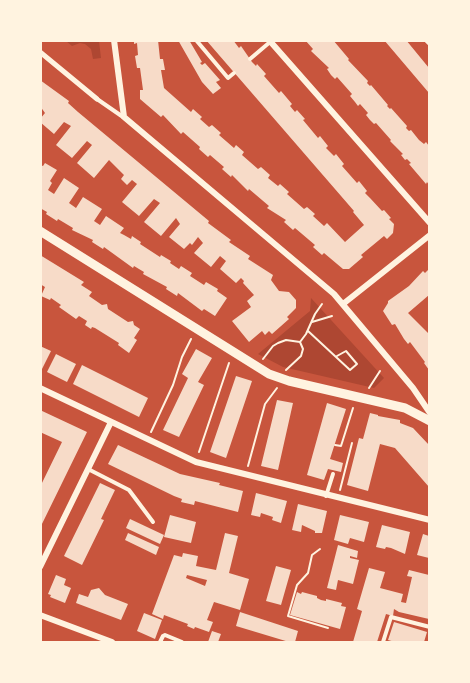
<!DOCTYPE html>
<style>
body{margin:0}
#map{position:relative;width:470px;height:683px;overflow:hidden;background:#c8553d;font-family:"IBM Plex Sans",sans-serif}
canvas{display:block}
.frame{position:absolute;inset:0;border:42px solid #fff3e0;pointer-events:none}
</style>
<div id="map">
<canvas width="470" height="683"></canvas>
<div class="frame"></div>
</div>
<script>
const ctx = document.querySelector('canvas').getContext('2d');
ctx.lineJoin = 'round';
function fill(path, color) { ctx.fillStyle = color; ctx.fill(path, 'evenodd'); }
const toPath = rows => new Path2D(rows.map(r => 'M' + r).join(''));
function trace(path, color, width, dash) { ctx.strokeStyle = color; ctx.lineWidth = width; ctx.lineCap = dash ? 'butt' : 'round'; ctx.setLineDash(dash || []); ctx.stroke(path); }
fill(toPath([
 [66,41,99,41,101,58,93,59,91,49,85,44,80,43,72,46],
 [311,298,384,378,374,388,283,367,258,354,310,311]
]), '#ae4732');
fill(toPath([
 [134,40,158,40,160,59,163,59,165,70,161,70,164,88,191,112,193,109,202,117,200,119,209,127,212,125,221,133,219,135,234,148,236,145,244,152,242,155,258,169,261,167,270,175,268,178,278,186,280,184,289,192,287,194,304,209,307,207,315,214,313,216,324,226,327,223,345,242,364,225,353,212,354,211,206,40,233,40,239,48,241,46,252,62,256,66,257,64,266,74,264,76,279,93,281,91,292,104,290,106,295,112,297,110,305,119,303,120,318,138,320,136,328,146,326,148,334,156,336,154,344,164,342,166,357,183,359,181,367,191,365,193,370,198,382,211,384,210,391,218,389,219,394,224,393,233,387,239,384,236,361,255,363,257,349,269,343,269,324,253,322,255,313,247,315,245,295,228,293,230,284,222,286,220,267,208,269,206,249,189,248,191,232,175,231,177,222,169,224,167,210,155,208,157,199,149,200,147,183,132,181,134,163,115,161,117,140,99,140,90,143,90,140,68,137,68,135,56,138,55,137,43,134,44],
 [178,40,189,40,202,62,200,63,202,65,205,63,220,80,216,82,221,88,213,94,202,82],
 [305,40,333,40,349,59,348,60,368,81,367,83,370,86,371,85,388,105,387,106,390,109,391,108,407,126,406,128,409,131,411,130,419,140,424,144,426,142,429,146,429,185,427,182,426,184,409,164,411,163,407,159,405,160,401,155,403,154,390,141,391,140,376,123,374,124,370,120,366,115,368,113,360,104,358,106,355,102,350,96,352,94,337,77,335,79,331,75,327,69,329,68,311,51,313,49],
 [384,40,406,40,429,68,429,93],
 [40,80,69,101,68,103,78,112,209,221,208,223,231,240,229,242,250,256,248,259,273,275,271,280,279,291,289,292,296,300,296,308,287,317,289,319,272,334,269,331,265,335,262,331,249,342,232,321,251,307,247,301,254,295,243,283,244,281,241,278,236,283,220,269,226,261,220,256,211,267,194,253,203,243,198,237,192,245,190,243,184,249,169,237,180,224,176,218,161,236,144,222,160,203,154,199,139,216,122,202,137,184,132,180,127,185,121,179,124,175,109,160,94,178,77,163,92,145,87,141,72,158,56,145,71,126,64,122,54,134,40,122,40,119,45,113,40,106],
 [45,163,57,170,50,181,52,183,48,190,54,194,64,178,79,188,69,203,76,208,83,197,102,209,94,221,100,225,106,216,124,228,120,233,124,235,131,239,132,236,141,242,140,244,160,257,161,255,171,261,170,263,179,269,181,266,192,273,190,276,204,285,206,282,218,289,217,291,227,298,215,316,204,309,202,311,178,293,177,296,166,289,167,287,143,274,144,272,134,266,133,268,104,247,103,249,92,242,93,240,72,230,73,228,58,219,57,221,46,214,47,212,40,208,40,165,43,166],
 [40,255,84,282,81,285,92,292,89,296,102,305,107,304,108,309,128,322,133,321,134,325,140,329,134,338,137,340,129,353,118,345,119,343,95,328,92,327,91,329,85,325,87,321,79,316,76,319,59,307,61,305,51,298,50,300,41,296,45,287,40,284],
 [429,269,429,295,408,313,429,334,429,370,424,363,425,362,410,342,408,344,404,339,395,324,392,325,383,311,388,303,388,301,409,286,423,271,425,273],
 [40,346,51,351,42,369,40,368],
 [196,349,212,358,198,382,204,385,179,437,163,430,188,378,182,374],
 [56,354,76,364,67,382,47,372],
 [82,365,148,398,139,417,73,384],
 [236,376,252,381,226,458,210,452],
 [277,400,293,403,278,470,261,466],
 [327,403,346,409,330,459,343,463,341,472,328,469,324,480,307,475],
 [40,410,87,432,40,528,40,487,62,442,40,432],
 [370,413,378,415,378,416,400,420,400,423,413,428,429,445,429,487,395,448,380,444,368,491,347,485,359,438,363,439],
 [118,445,180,474,220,483,219,485,243,491,238,512,195,501,194,505,181,502,182,499,174,496,108,464],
 [100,483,115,490,101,519,104,520,82,565,64,556],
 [256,493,287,501,281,523,272,520,273,517,261,513,260,517,251,515],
 [298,504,327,511,322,533,315,533,315,531,302,525,301,532,292,530],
 [170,515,196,522,191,543,164,537],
 [340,515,369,522,364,542,350,538,348,544,334,540],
 [130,519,164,535,160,544,126,528],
 [382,525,410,532,405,554,391,548,386,547,385,549,376,547],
 [128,533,159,547,156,555,125,540],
 [225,533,238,536,229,573,249,579,240,610,214,602,207,620,213,622,209,632,195,627,194,629,187,626,188,624,164,615,163,619,152,614,174,555,182,557,183,553,198,556,196,566,216,570],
 [187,575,207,580,205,586,186,578],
 [423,534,429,536,429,558,417,555],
 [338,545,358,551,357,558,350,556,350,558,359,560,353,584,338,580,336,590,327,588],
 [276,566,291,570,281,605,266,601],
 [369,568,385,572,380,588,403,594,401,602,406,603,412,577,407,576,409,570,429,575,429,619,399,612,394,609,393,616,386,614,377,642,353,642,362,611,357,609],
 [56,575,66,579,64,585,71,588,65,603,50,597,51,595,48,594],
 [99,588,105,595,128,604,121,620,76,603,79,594,88,597,91,590],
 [297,592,301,594,302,592,317,596,317,598,321,600,326,601,326,599,342,603,341,606,346,607,340,629,290,615],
 [240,612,298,631,295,642,289,642,236,626],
 [144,613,162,620,155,639,137,631],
 [394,622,427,632,424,642,395,642,388,640],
 [212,631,221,634,218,642,208,642]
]), '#f7dbc8');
trace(toPath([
 [312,322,332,316],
 [308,331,350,370,357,364,346,351,337,356],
 [300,342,306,334,315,314,322,304],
 [263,359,273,346,278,343,286,340,300,342],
 [286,370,301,356,303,349,300,342],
 [369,388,380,371],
 [151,432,173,385,182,357,191,339],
 [335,445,341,446,353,408],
 [199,452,229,363],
 [248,466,265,404,277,388],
 [340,490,352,443],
 [320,549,312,555,308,573,297,585,288,616,328,628]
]), '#fff3e0', 2);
trace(toPath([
 [196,40,228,78,234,73],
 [250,59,270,42],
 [97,99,123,117],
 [88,469,129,490,153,522],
 [326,496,333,474],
 [160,642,163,636,165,635,182,642],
 [383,642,391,617,430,627]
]), '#fff3e0', 4);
trace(toPath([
 [40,52,97,99]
]), '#fff3e0', 5);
trace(toPath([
 [114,40,124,117,334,294,413,388,430,413],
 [269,40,430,223],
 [427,40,430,43],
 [343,304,430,235],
 [40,388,196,462,430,520],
 [40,567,111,422],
 [40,615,112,642]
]), '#fff3e0', 6);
trace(toPath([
 [40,231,269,374,289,381,405,408,430,421]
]), '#fff3e0', 9);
</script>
